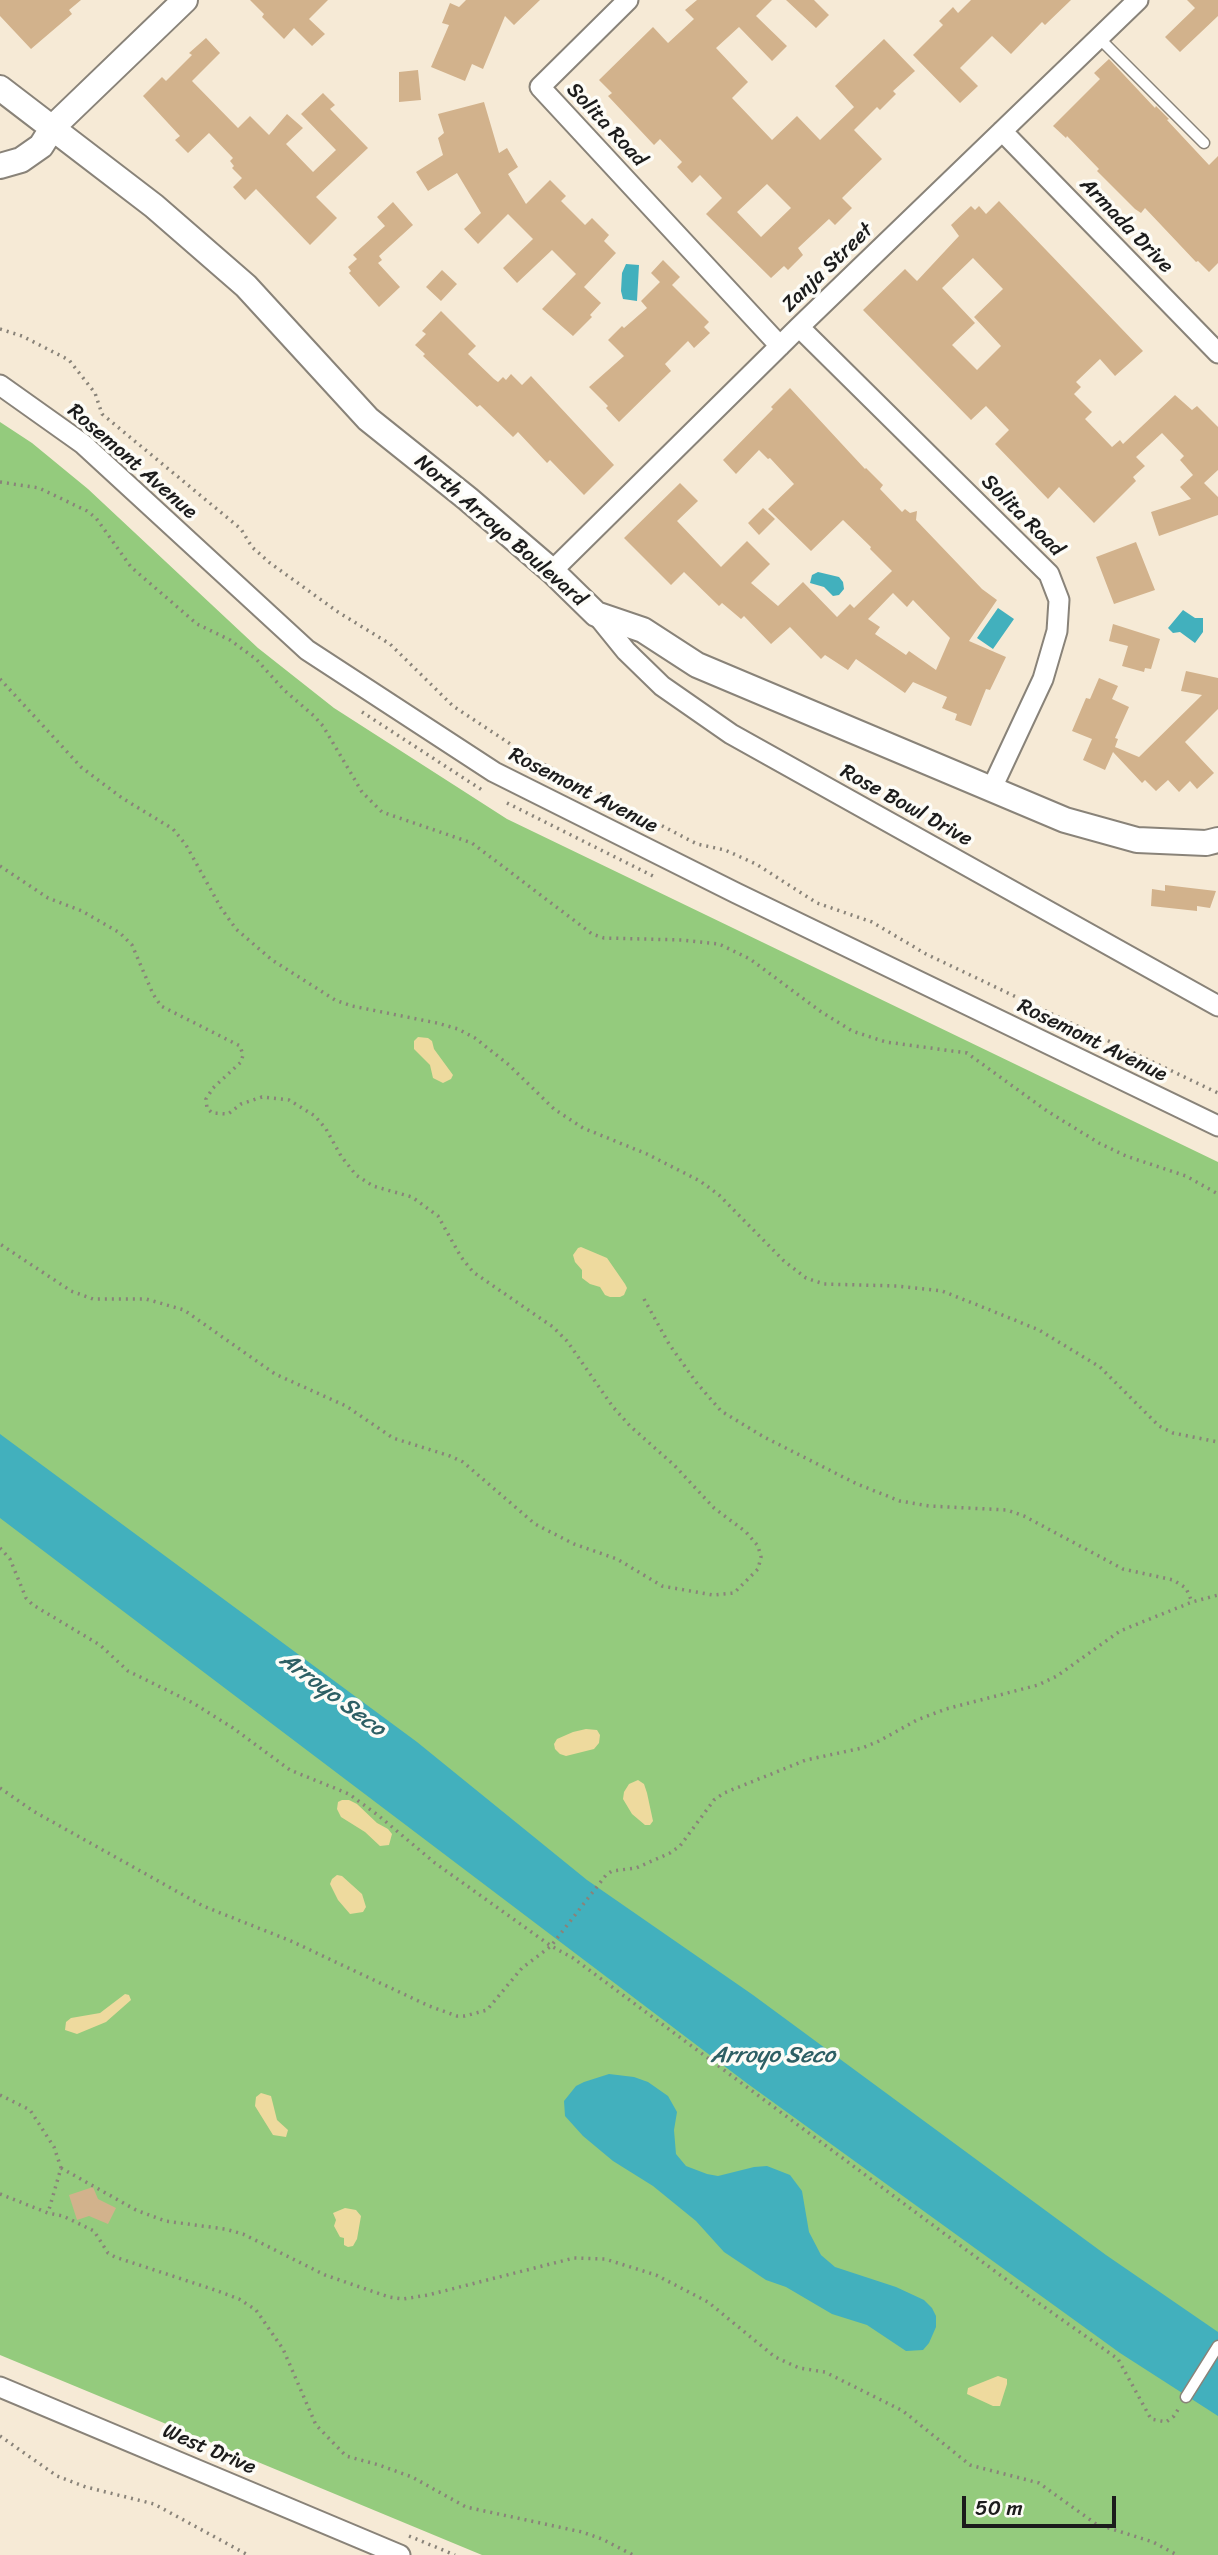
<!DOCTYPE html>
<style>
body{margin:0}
#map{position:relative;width:1218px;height:2555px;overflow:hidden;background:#f6ead6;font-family:Sriracha,sans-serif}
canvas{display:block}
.scale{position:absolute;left:962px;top:2496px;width:154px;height:32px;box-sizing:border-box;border:4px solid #1c1c1c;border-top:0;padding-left:9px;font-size:21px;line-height:24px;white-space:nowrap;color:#1c1c1c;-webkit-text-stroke:5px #fdfcf7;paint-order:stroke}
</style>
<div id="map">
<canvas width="1218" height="2555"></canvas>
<div class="scale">50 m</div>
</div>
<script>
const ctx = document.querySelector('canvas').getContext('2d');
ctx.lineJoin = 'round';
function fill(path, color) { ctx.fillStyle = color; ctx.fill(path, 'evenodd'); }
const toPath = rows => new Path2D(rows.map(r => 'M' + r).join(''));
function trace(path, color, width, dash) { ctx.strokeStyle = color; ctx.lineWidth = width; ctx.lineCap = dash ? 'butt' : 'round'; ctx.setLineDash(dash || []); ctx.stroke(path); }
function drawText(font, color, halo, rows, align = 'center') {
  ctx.font = font + ' Sriracha,sans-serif'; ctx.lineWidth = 7; ctx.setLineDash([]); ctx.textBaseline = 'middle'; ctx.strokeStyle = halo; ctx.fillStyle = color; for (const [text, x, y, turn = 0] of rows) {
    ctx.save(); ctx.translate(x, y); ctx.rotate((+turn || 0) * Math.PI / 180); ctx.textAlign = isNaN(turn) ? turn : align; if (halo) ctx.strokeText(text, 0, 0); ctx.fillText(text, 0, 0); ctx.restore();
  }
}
fill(toPath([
 [0,422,32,443,88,489,258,648,334,708,507,819,1218,1162,1218,2555,482,2555,0,2355]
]), '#94cb7d');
fill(toPath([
 [418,1037,428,1038,432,1041,434,1049,453,1075,451,1079,443,1083,433,1078,430,1065,414,1049,414,1041],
 [581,1247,607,1258,625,1284,627,1288,624,1295,620,1297,610,1297,605,1295,600,1287,590,1284,582,1278,582,1270,575,1262,573,1255,578,1248],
 [586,1729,597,1730,600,1735,599,1743,594,1749,566,1756,560,1754,555,1749,554,1744,557,1739,573,1732],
 [638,1780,644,1784,647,1793,653,1821,650,1825,645,1825,632,1814,623,1799,624,1792,629,1784],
 [342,1800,349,1800,357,1804,377,1823,388,1829,392,1834,389,1845,380,1846,365,1832,341,1817,337,1809,338,1802],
 [337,1875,342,1876,362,1894,366,1907,363,1912,350,1914,338,1900,330,1884,332,1879],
 [125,1994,129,1995,131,2000,106,2022,77,2034,65,2030,66,2022,71,2018,100,2013],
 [261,2093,271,2096,277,2120,288,2130,286,2137,273,2135,255,2106,256,2097],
 [345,2208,356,2210,361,2216,357,2239,353,2246,348,2247,344,2245,344,2238,340,2237,334,2226,336,2220,333,2213],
 [998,2376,1007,2379,1007,2384,1000,2406,993,2406,967,2394,968,2388]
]), '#eeda9e');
fill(toPath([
 [626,264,639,265,637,301,623,299,621,291,622,273],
 [818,572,839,577,843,582,844,589,839,595,833,596,824,587,810,583,812,575],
 [998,608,1014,619,993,649,977,638],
 [1183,610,1195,618,1203,618,1203,632,1195,643,1180,632,1173,633,1168,628],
 [0,1434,417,1742,587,1880,753,1995,1106,2255,1218,2332,1218,2416,1120,2353,748,2084,0,1518],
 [609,2074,634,2077,648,2082,668,2096,677,2112,674,2130,676,2154,686,2166,707,2174,718,2176,754,2167,767,2166,790,2175,802,2191,809,2232,821,2255,835,2267,896,2287,924,2300,932,2308,936,2316,936,2327,929,2343,923,2350,906,2351,867,2325,832,2314,786,2287,766,2280,724,2252,696,2221,653,2186,613,2161,583,2136,565,2116,564,2101,576,2086,584,2082]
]), '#42b0bd');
fill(toPath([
 [0,0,81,0,69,10,72,14,31,49,0,16],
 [250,0,328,0,309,19,325,34,312,46,294,28,284,39,262,17,264,14],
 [466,0,540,0,514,25,505,16,483,69,472,64,465,81,431,67,449,25,442,23,450,3,459,7],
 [697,0,772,0,756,16,787,46,772,61,739,27,716,48,748,82,732,98,772,140,797,116,820,140,854,107,835,86,884,39,915,71,893,91,896,94,880,110,877,107,854,130,882,159,842,198,852,208,835,225,829,219,798,248,803,255,788,270,784,266,771,278,706,214,722,198,700,175,692,183,677,167,682,162,660,139,654,145,608,96,612,93,599,80,653,27,668,43,694,19,685,10],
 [767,184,791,208,761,237,737,212],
 [786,0,814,0,829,15,816,28],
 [971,0,1071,0,1045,25,1042,22,1011,54,992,36,960,68,978,86,960,103,913,55,943,25,939,21,953,7,958,13],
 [1187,0,1218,0,1218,16,1180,52,1165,37,1195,8],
 [206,38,220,53,192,81,238,128,250,116,269,135,287,114,303,128,286,144,313,172,336,150,301,114,323,93,335,105,330,109,368,148,316,197,337,218,310,245,256,189,245,200,233,187,242,178,232,168,234,166,230,161,233,158,209,133,188,153,175,140,180,136,143,96,162,77,166,81,192,55,189,53],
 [1109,59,1155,108,1156,106,1169,119,1167,120,1209,165,1218,156,1218,263,1209,272,1198,261,1196,262,1145,208,1141,213,1135,209,1097,171,1099,169,1067,136,1066,138,1053,126,1100,79,1094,73],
 [418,70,421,100,399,102,399,72],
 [484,102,499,153,507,148,518,167,508,174,526,204,550,180,566,196,561,201,585,225,592,218,609,235,604,241,616,253,584,287,601,303,590,315,592,317,573,336,542,309,576,274,552,250,517,283,503,268,533,239,508,214,478,244,464,229,481,213,457,173,428,191,416,172,443,155,438,138,444,133,438,114],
 [999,201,1143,351,1115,376,1100,359,1076,382,1081,387,1074,394,1092,412,1085,419,1112,447,1120,440,1123,444,1175,395,1192,410,1197,406,1218,427,1218,470,1204,483,1218,497,1218,515,1159,536,1151,512,1191,499,1180,487,1193,475,1180,460,1184,456,1162,433,1136,457,1145,466,1133,477,1136,481,1094,523,1059,487,1048,499,995,444,1009,430,986,406,971,420,863,310,905,269,917,281,959,236,951,225,971,206,975,210,979,206,986,214],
 [973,258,1003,289,974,317,1001,346,977,370,952,345,975,323,942,288],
 [393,202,413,225,379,256,382,260,378,263,400,287,379,307,349,273,351,271,348,267,357,259,353,255,385,226,377,217],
 [663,260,680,277,672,285,709,322,704,327,710,333,694,348,688,341,665,364,671,371,619,422,606,408,608,406,589,387,624,356,608,340,622,326,624,328,647,308,641,301,660,282,651,273],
 [442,270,457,284,441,301,426,287],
 [441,311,476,346,468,354,494,379,498,382,503,377,506,380,511,374,522,385,531,376,614,465,584,495,550,460,547,463,518,432,513,437,480,405,477,407,423,356,425,354,415,345,426,334,422,331],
 [790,388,865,469,866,468,883,485,880,489,902,512,905,509,910,513,917,511,916,520,982,589,997,600,969,641,1006,657,990,690,986,689,971,726,955,720,957,714,942,708,947,697,913,682,905,693,856,659,848,670,825,655,821,659,790,627,771,644,744,616,741,619,722,603,719,606,684,572,671,585,624,538,680,483,698,501,677,521,721,567,747,541,770,564,751,583,778,606,803,582,837,617,850,604,854,608,892,571,870,549,871,547,843,520,811,551,768,509,794,484,770,458,768,459,759,450,736,474,723,460,773,409,771,407],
 [893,593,907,607,913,600,950,638,936,670,909,651,906,655,875,634,880,627,868,619],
 [763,508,775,519,759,535,748,523],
 [1136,542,1155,590,1114,604,1096,557],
 [1113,624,1160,639,1151,669,1145,668,1144,672,1122,666,1128,646,1109,641],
 [1186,671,1218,678,1218,709,1185,742,1214,773,1197,789,1190,781,1179,792,1168,780,1156,791,1145,780,1142,783,1113,752,1105,770,1083,760,1092,739,1072,731,1086,698,1090,699,1099,678,1118,686,1112,699,1129,707,1115,738,1118,739,1115,747,1139,757,1202,695,1181,691],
 [1165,885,1216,891,1210,908,1197,906,1197,911,1151,906,1152,889,1165,891],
 [93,2187,98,2199,116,2208,108,2224,89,2216,77,2220,69,2195]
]), '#d2b28c');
const service = toPath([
 [1099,38,1204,143],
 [1186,2397,1218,2346]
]);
const minor = toPath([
 [628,0,540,87,780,346],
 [1002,131,1218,353],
 [799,327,1049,574,1059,600,1057,631,1043,679,991,790],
 [0,385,83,444,307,650,494,772,736,893,1218,1126],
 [552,571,799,327,1138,0],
 [596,614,626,651,662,686,731,734,1218,1006],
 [0,2387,400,2555]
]);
const tertiary = toPath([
 [0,88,154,206,246,286,368,419,468,499,552,571,596,614,643,630,697,665,1065,820,1137,840,1206,843,1218,840],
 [0,166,21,160,41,146,53,127,185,0]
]);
trace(service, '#898379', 13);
trace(minor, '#898379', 23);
trace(tertiary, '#898379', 28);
trace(toPath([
 [0,329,22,336,69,360,95,393,102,414,241,529,252,547,270,563,338,612,390,644,453,706,530,757,697,844,725,850,756,864,817,903,872,922,926,954,1218,1093],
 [0,482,39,488,87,511,96,518,131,567,197,624,230,640,256,659,284,690,314,716,323,726,362,792,382,812,472,843,592,934,604,938,682,940,719,944,750,959,820,1011,852,1031,886,1042,967,1053,1047,1111,1099,1143,1126,1156,1186,1176,1218,1194],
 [0,679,81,767,122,798,173,829,186,845,221,908,236,929,272,960,313,986,335,1000,352,1006,437,1023,458,1029,475,1038,509,1065,554,1109,583,1128,647,1154,700,1181,719,1195,784,1261,806,1278,824,1284,897,1286,942,1291,985,1308,1039,1330,1100,1367,1159,1426,1173,1433,1218,1442],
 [362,712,482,790],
 [507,803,657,878],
 [0,866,48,898,82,911,120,933,132,945,153,994,161,1006,240,1046,243,1055,241,1062,213,1088,206,1099,207,1108,212,1113,228,1114,241,1104,262,1097,289,1100,315,1116,326,1129,341,1156,356,1175,373,1186,412,1197,438,1216,461,1257,473,1272,553,1327,567,1341,613,1407,630,1426,674,1465,714,1508,746,1532,758,1546,761,1557,758,1569,734,1593,713,1595,662,1586,617,1559,574,1544,535,1524,463,1462,450,1456,393,1438,346,1406,275,1374,184,1310,146,1299,93,1299,71,1291,0,1244],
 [644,1299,669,1344,696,1382,721,1411,764,1437,857,1484,900,1501,929,1506,1007,1510,1024,1516,1123,1569,1173,1580,1186,1588,1192,1602],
 [0,1548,10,1559,26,1598,33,1605,100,1645,128,1671,193,1703,233,1728,290,1770,349,1794,379,1816,435,1863,551,1946,573,1958,1027,2295,1118,2359,1151,2419,1166,2422,1174,2416,1179,2408],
 [0,1788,33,1811,203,1906,291,1941,429,2006,457,2016,465,2016,487,2010,522,1968,551,1946,606,1875,612,1871,636,1868,670,1853,680,1846,714,1800,724,1793,806,1760,862,1748,879,1741,917,1720,946,1709,1038,1685,1057,1676,1120,1631,1192,1602,1218,1595],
 [0,2095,30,2110,54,2147,61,2168,48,2213],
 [61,2168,136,2210,165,2221,225,2229,243,2234,325,2275,389,2297,403,2299,428,2295,574,2258,605,2259,656,2275,708,2302,775,2357,799,2368,825,2372,903,2411,970,2465,1039,2483,1096,2524,1153,2542,1177,2555],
 [0,2194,48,2213,63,2216,94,2231,108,2253,115,2257,215,2290,239,2299,256,2310,283,2349,316,2425,346,2456,379,2465,412,2477,466,2507,582,2532,602,2539,633,2555],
 [0,2436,57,2476,86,2487,154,2504,248,2555],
 [409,2536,455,2555]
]), '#898379', 3.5, [2, 5]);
trace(service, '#fff', 10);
trace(minor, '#fff', 19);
trace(tertiary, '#fff', 24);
drawText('21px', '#1c1c1c', '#fdfcf7', [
 ["Solita Road",606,125,47],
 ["Armada Drive",1126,226,46],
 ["Zanja Street",828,268,-44],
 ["Rosemont Avenue",132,462,41],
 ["Solita Road",1022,516,45],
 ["North Arroyo Boulevard",500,531,41],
 ["Rosemont Avenue",583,791,27],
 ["Rose Bowl Drive",906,806,29],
 ["Rosemont Avenue",1092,1041,26],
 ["West Drive",209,2450,23]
]);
drawText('italic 23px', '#2d5f64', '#fdfcf7', [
 ["Arroyo Seco",332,1695,37],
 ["Arroyo Seco",773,2056]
]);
</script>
